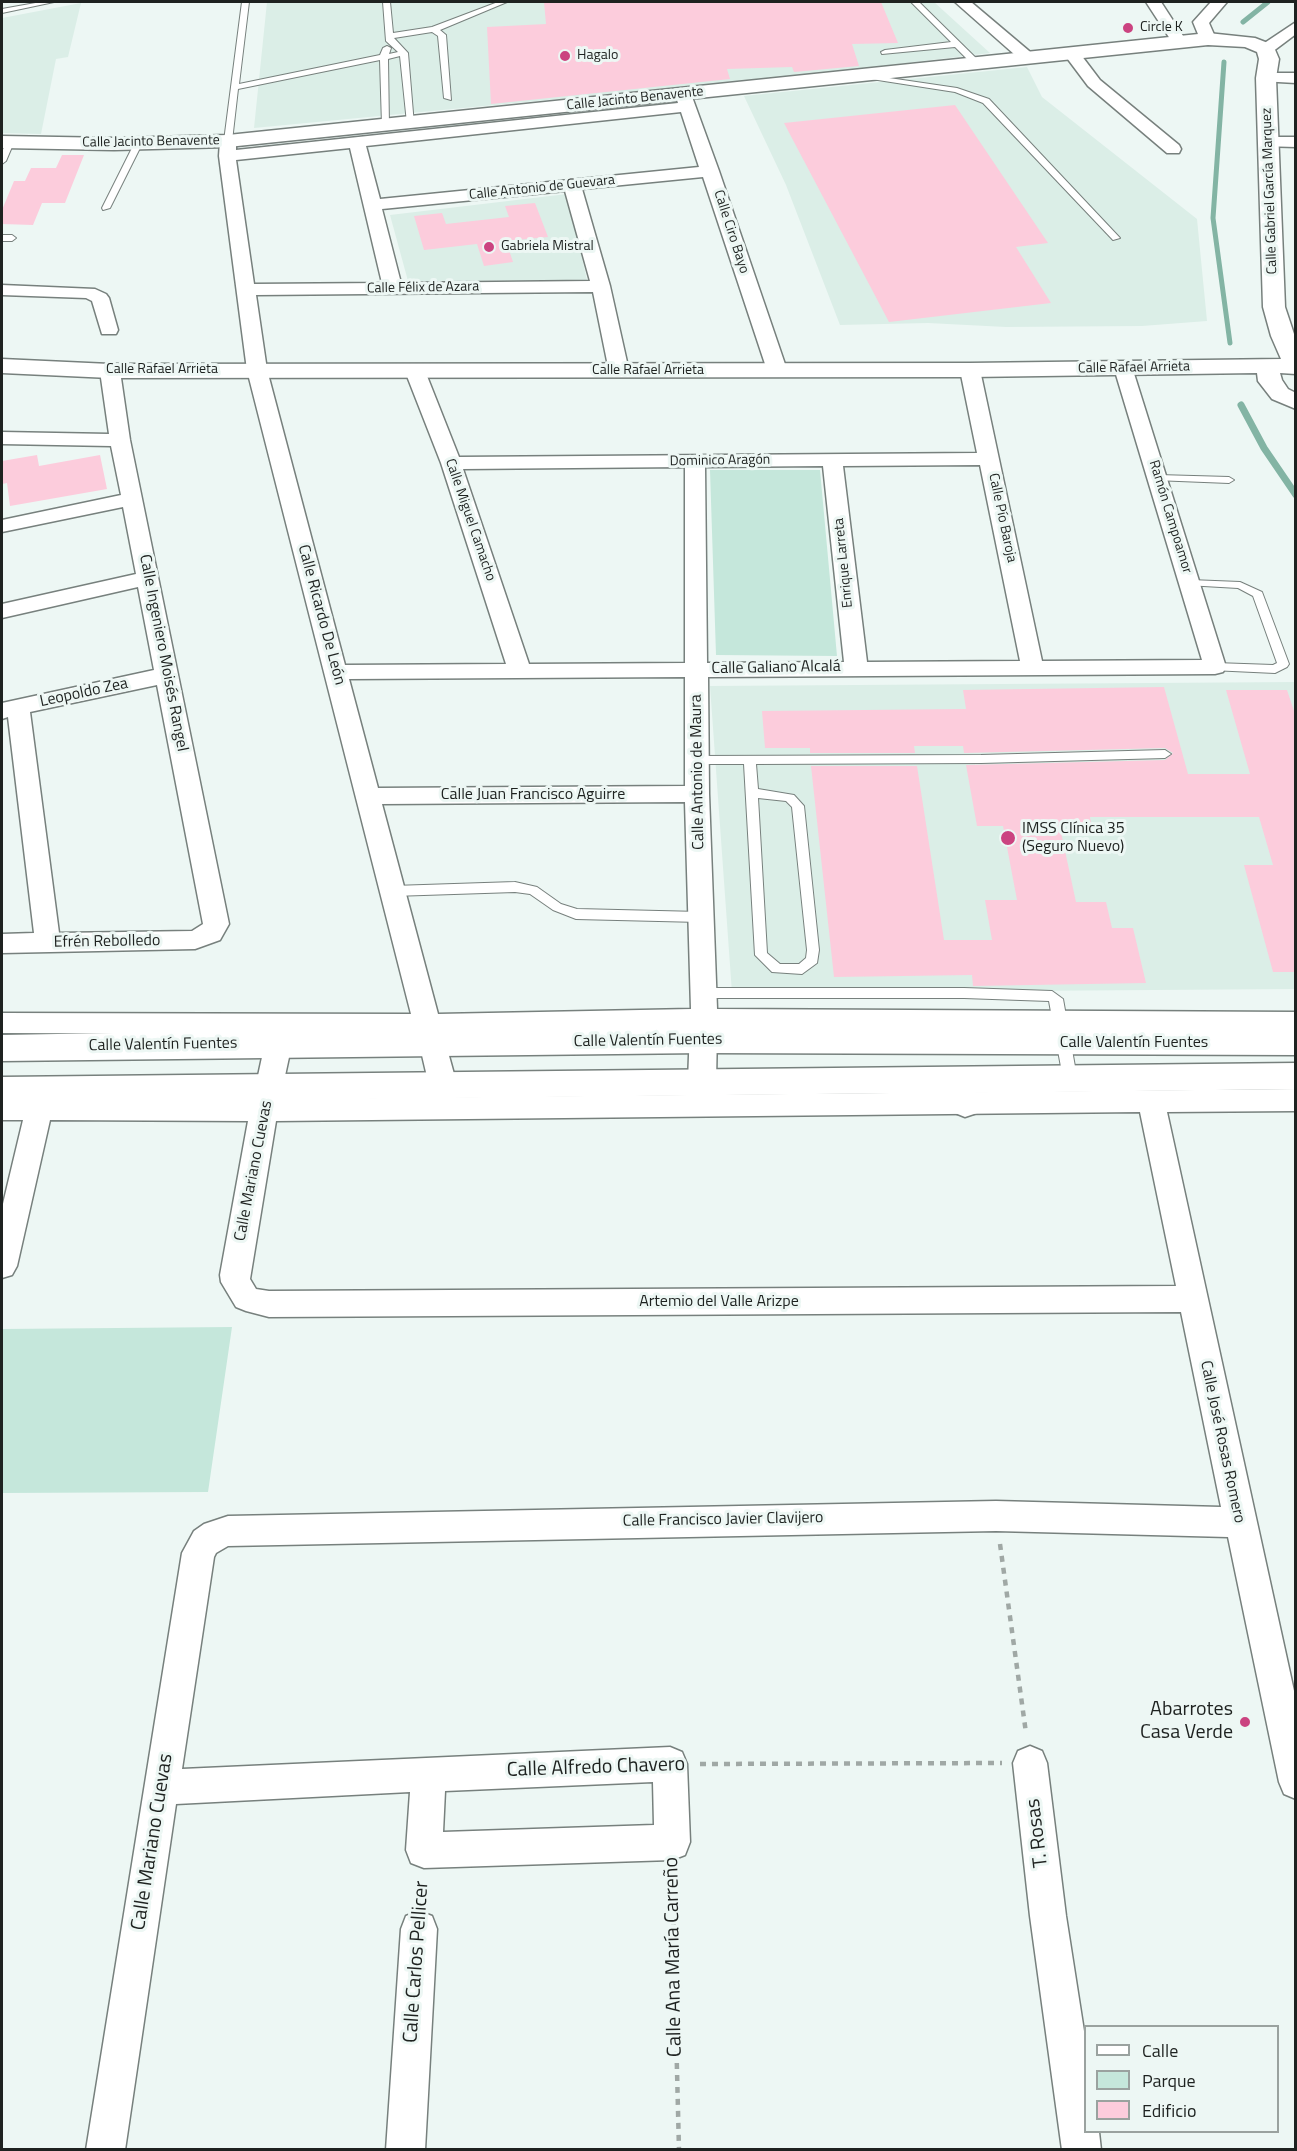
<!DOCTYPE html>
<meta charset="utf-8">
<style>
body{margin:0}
#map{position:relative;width:1297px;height:2151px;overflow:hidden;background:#edf7f4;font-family:"Titillium Web",sans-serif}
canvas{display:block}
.frame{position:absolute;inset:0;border:3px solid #1e2220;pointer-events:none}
.legend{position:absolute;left:1084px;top:2025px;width:195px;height:108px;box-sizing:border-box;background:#edf7f4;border:2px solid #9aa29f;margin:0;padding:8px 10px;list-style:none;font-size:18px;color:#1e2220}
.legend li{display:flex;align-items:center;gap:12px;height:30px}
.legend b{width:30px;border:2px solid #9aa29f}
</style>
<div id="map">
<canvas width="1297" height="2151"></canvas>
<div class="frame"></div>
<ul class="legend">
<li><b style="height:8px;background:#fff"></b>Calle</li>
<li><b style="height:16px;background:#c5e7db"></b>Parque</li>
<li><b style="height:16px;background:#fcccdc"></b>Edificio</li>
</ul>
</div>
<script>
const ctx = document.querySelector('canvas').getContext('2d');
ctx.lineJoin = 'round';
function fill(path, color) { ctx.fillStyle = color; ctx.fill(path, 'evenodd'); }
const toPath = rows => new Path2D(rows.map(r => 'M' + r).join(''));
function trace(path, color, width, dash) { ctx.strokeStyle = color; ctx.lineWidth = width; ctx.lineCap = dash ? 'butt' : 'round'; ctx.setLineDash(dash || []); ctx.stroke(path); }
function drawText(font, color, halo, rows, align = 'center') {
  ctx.font = font + ' "Titillium Web",sans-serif'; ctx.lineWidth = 6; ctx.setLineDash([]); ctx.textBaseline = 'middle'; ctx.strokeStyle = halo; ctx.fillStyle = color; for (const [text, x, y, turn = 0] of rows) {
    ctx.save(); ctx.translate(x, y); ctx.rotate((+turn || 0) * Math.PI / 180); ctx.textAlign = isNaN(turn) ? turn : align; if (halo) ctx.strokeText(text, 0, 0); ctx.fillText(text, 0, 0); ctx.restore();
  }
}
fill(toPath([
 [267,2,934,2,990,53,798,76,254,128],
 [81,3,68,57,56,59,41,134,2,133,2,18],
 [1027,67,1042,97,1197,219,1207,321,1142,326,1006,327,928,323,840,325,786,185,744,96],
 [567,194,587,280,408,281,390,215],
 [1295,682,1295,989,732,993,710,686]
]), '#dbeee7');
fill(toPath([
 [710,470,820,470,837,656,716,655],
 [232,1327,208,1492,2,1493,2,1329]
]), '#c5e7db');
trace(toPath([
 [1243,22,1268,2],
 [1224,62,1213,218,1230,343]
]), '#83b4a4', 5);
trace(toPath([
 [1241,405,1264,448,1296,495]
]), '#83b4a4', 7);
fill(toPath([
 [544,2,881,2,898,43,852,44,859,66,794,72,792,67,727,69,730,79,491,104,487,27,546,24],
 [955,105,1048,243,1016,247,1051,303,889,322,784,123],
 [62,155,84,155,65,203,42,203,33,225,2,224,2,210,14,181,25,181,31,168,56,168],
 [535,203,548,237,506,241,513,262,484,266,477,244,424,250,414,216,442,213,446,224,509,217,505,206],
 [37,455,39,466,100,455,107,489,10,506,7,483,2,484,2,461],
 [1164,687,1188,774,1250,774,1226,690,1287,690,1296,717,1296,972,1273,972,1244,865,1273,865,1259,817,1090,817,1091,823,1059,823,1076,902,1106,902,1112,928,1133,928,1146,983,973,986,972,975,834,977,811,766,917,766,944,940,992,940,985,900,1017,900,1003,826,977,826,966,765,1165,760,1173,753,1165,748,964,753,963,746,914,746,915,753,810,753,810,748,765,748,762,711,966,709,963,690]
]), '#fcccdc');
const service = toPath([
 [41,2,54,2,2,13,2,9,41,2],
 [242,2,249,2,239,84,380,55,383,48,387,46,391,48,389,54,398,52,386,41,383,2,390,2,393,33,432,27,498,2,507,2,440,30,446,35,451,100,444,98,438,36,432,32,394,38,408,53,414,125,407,123,400,56,388,59,389,127,382,125,380,60,238,89,232,141,228,143,224,141,242,2],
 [911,2,919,2,980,62,980,66,974,66,955,47,882,54,881,52,885,50,951,42,911,2],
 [862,74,957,88,989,99,1120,238,1113,240,983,103,955,92,865,78,862,78,862,74],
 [7,140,14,142,6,161,2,164,2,152,7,140],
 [135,142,142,144,110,208,103,210,102,208,135,142],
 [2,235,12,235,16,238,12,241,2,241,2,235],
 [1158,475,1229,477,1234,480,1229,483,1154,480,1153,478,1158,475],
 [1190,580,1240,582,1262,592,1289,664,1287,667,1275,673,1211,670,1211,664,1215,663,1273,665,1277,663,1253,596,1238,588,1186,585,1185,583,1190,580],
 [1165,750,1171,754,1165,758,981,763,756,764,758,789,794,795,804,806,819,950,817,963,802,974,772,972,755,955,744,764,697,764,691,760,697,756,981,755,1165,750],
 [758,798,786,801,792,807,807,950,806,958,799,964,780,964,767,953,758,798],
 [515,882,537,887,561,904,577,909,700,912,706,917,700,922,576,919,553,910,530,894,515,892,393,896,387,891,393,886,515,882],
 [703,988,964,988,1052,991,1063,999,1077,1078,1075,1082,1070,1083,1065,1082,1063,1078,1049,1001,964,998,703,998,696,993,703,988]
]);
const minor = toPath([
 [955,2,971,2,1035,56,1037,59,1035,62,1023,62,955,2],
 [1146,2,1161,2,1187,42,1184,45,1174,45,1146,2],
 [1211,2,1227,2,1209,23,1216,39,1208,44,1200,39,1193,22,1211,2],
 [1296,22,1296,34,1272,52,1260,52,1258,49,1260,46,1296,22],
 [1072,49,1078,51,1100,80,1179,145,1181,149,1179,153,1167,153,1088,86,1064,54,1072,49],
 [1266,73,1296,73,1296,83,1260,81,1258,78,1266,73],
 [683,89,691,94,719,171,787,370,784,374,777,376,770,374,767,370,703,177,582,189,610,286,629,371,626,375,612,375,609,371,593,292,256,295,267,370,345,665,506,664,441,463,405,371,408,367,415,365,422,367,425,371,459,457,977,453,960,370,963,366,970,364,977,366,980,370,1042,661,1202,660,1114,368,1117,364,1124,362,1131,364,1226,667,1223,672,1215,674,708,677,709,794,717,1009,1296,1012,1296,1032,717,1029,716,1082,712,1090,702,1093,692,1090,688,1082,690,1029,443,1034,457,1085,453,1093,443,1096,433,1093,429,1085,417,1034,294,1034,280,1099,1296,1089,1296,1111,1167,1112,1296,1700,1296,1799,1284,1794,1279,1782,1228,1537,996,1531,228,1546,216,1553,214,1557,182,1769,670,1747,682,1752,687,1764,690,1842,685,1855,672,1860,424,1868,411,1863,406,1850,410,1792,176,1804,125,2150,86,2150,182,1553,194,1531,204,1524,228,1516,996,1501,1221,1507,1181,1312,269,1317,246,1311,236,1307,221,1282,220,1275,248,1121,50,1120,17,1266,12,1275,2,1278,2,1208,23,1120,2,1120,2,1098,253,1099,267,1034,2,1033,2,1013,411,1014,247,370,219,156,220,141,222,137,234,137,236,141,236,150,678,103,675,94,683,89],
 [681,112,699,167,380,199,366,146,681,112],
 [350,148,382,283,254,284,236,160,350,148],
 [565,191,590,281,401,283,382,209,565,191],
 [980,465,1020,661,867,662,843,466,980,465],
 [823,466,844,662,707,663,705,467,823,466],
 [685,467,685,663,529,664,463,469,685,467],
 [685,677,685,786,378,788,349,679,685,677],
 [685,802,691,1009,438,1014,382,804,685,802],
 [1140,1112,1176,1286,269,1291,256,1289,250,1279,276,1121,1140,1112],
 [653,1782,654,1825,443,1832,445,1791,653,1782],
 [1267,137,1296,137,1296,147,1261,146,1259,142,1261,138,1267,137],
 [2,285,95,289,106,294,109,298,118,330,116,334,102,334,92,301,86,298,2,295,2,285],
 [110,365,117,367,120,371,130,440,229,924,220,940,195,949,2,953,2,934,34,933,8,717,2,719,2,703,154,670,138,587,2,618,2,604,136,574,123,507,2,532,2,520,121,495,111,446,2,444,2,432,109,434,100,371,103,367,110,365],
 [157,685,203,924,192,931,59,933,30,712,157,685],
 [1030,1746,1042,1751,1047,1763,1066,1916,1086,2044,1086,2132,1099,2132,1101,2150,1062,2150,1030,1916,1013,1763,1018,1751,1030,1746],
 [419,1911,432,1916,437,1929,425,2150,386,2150,401,1929,406,1916,419,1911]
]);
const tertiary = toPath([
 [1208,33,1255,38,1273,45,1279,59,1276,78,1285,307,1296,340,1296,374,1280,373,1282,380,1288,389,1296,393,1296,409,1272,399,1258,381,1257,373,970,377,110,378,2,373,2,359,110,364,970,363,1281,359,1271,336,1263,307,1256,78,1259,59,1257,52,1245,47,1208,45,228,147,114,150,2,148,2,136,114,138,228,135,1208,33]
]);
const secondary = toPath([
 [704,1027,1296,1029,1296,1055,704,1053,2,1061,2,1035,280,1030,432,1031,704,1027],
 [1296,1063,1296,1089,972,1093,977,1095,982,1104,977,1113,965,1117,906,1093,2,1103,2,1077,1296,1063]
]);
trace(service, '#77807d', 2);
trace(minor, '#77807d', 3);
trace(tertiary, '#77807d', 3);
trace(secondary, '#77807d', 3);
trace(toPath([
 [1000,1544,1026,1733],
 [700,1764,1002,1763],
 [672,1871,679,2150],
 [421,1900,422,1880]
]), '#a0a8a5', 4.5, [6, 6]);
fill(service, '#fff');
fill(minor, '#fff');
fill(tertiary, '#fff');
fill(secondary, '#fff');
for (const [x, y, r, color] of [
 [1128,28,6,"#cb4380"],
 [565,56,6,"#cb4380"],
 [489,247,6,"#cb4380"],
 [1008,838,8,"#cb4380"],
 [1245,1722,6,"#cb4380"]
]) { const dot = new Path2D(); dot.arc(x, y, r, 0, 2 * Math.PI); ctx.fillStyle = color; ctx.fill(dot); trace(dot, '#edf7f4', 2); }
drawText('14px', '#1e2220', '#edf7f4', [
 ["Circle K",1140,28],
 ["Hagalo",577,56],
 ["Gabriela Mistral",501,247]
], 'left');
drawText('14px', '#1e2220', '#edf7f4', [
 ["Calle Jacinto Benavente",635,99,-6],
 ["Calle Jacinto Benavente",151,142,-1],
 ["Calle Antonio de Guevara",542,188,-6],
 ["Calle Gabriel García Marquez",1270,191,-92],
 ["Calle Ciro Bayo",731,232,72],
 ["Calle Félix de Azara",423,288,-1],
 ["Calle Rafael Arrieta",1134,368,-1],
 ["Calle Rafael Arrieta",162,370],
 ["Calle Rafael Arrieta",648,371],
 ["Dominico Aragón",720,461,-1],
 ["Ramón Campoamor",1170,517,73],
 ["Calle Pío Baroja",1002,518,78],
 ["Calle Miguel Camacho",470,520,71],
 ["Enrique Larreta",844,563,-96]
]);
drawText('16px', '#1e2220', '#edf7f4', [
 ["Calle Ricardo De León",321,615,75],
 ["Calle Ingeniero Moisés Rangel",163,653,79],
 ["Calle Galiano Alcalá",776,668,-1],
 ["Leopoldo Zea",84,693,-12],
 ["Calle Antonio de Maura",698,772,-91],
 ["Calle Juan Francisco Aguirre",533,795],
 ["Efrén Rebolledo",107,942,-1],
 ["Calle Valentín Fuentes",648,1041,-1],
 ["Calle Valentín Fuentes",1134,1043],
 ["Calle Valentín Fuentes",163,1045,-1],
 ["Calle Mariano Cuevas",254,1171,-79],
 ["Artemio del Valle Arizpe",719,1302],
 ["Calle José Rosas Romero",1222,1442,78],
 ["Calle Francisco Javier Clavijero",723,1520,-1]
]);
drawText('16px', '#1e2220', '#edf7f4', [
 ["IMSS Clínica 35",1022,829],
 ["(Seguro Nuevo)",1022,847]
], 'left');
drawText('20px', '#1e2220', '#edf7f4', [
 ["Abarrotes",1233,1710],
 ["Casa Verde",1233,1733]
], 'right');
drawText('20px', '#1e2220', '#edf7f4', [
 ["Calle Alfredo Chavero",596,1768,-2],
 ["T. Rosas",1038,1833,-97],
 ["Calle Mariano Cuevas",153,1842,-81],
 ["Calle Ana María Carreño",674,1957,-91],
 ["Calle Carlos Pellicer",417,1962,-86]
]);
</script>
